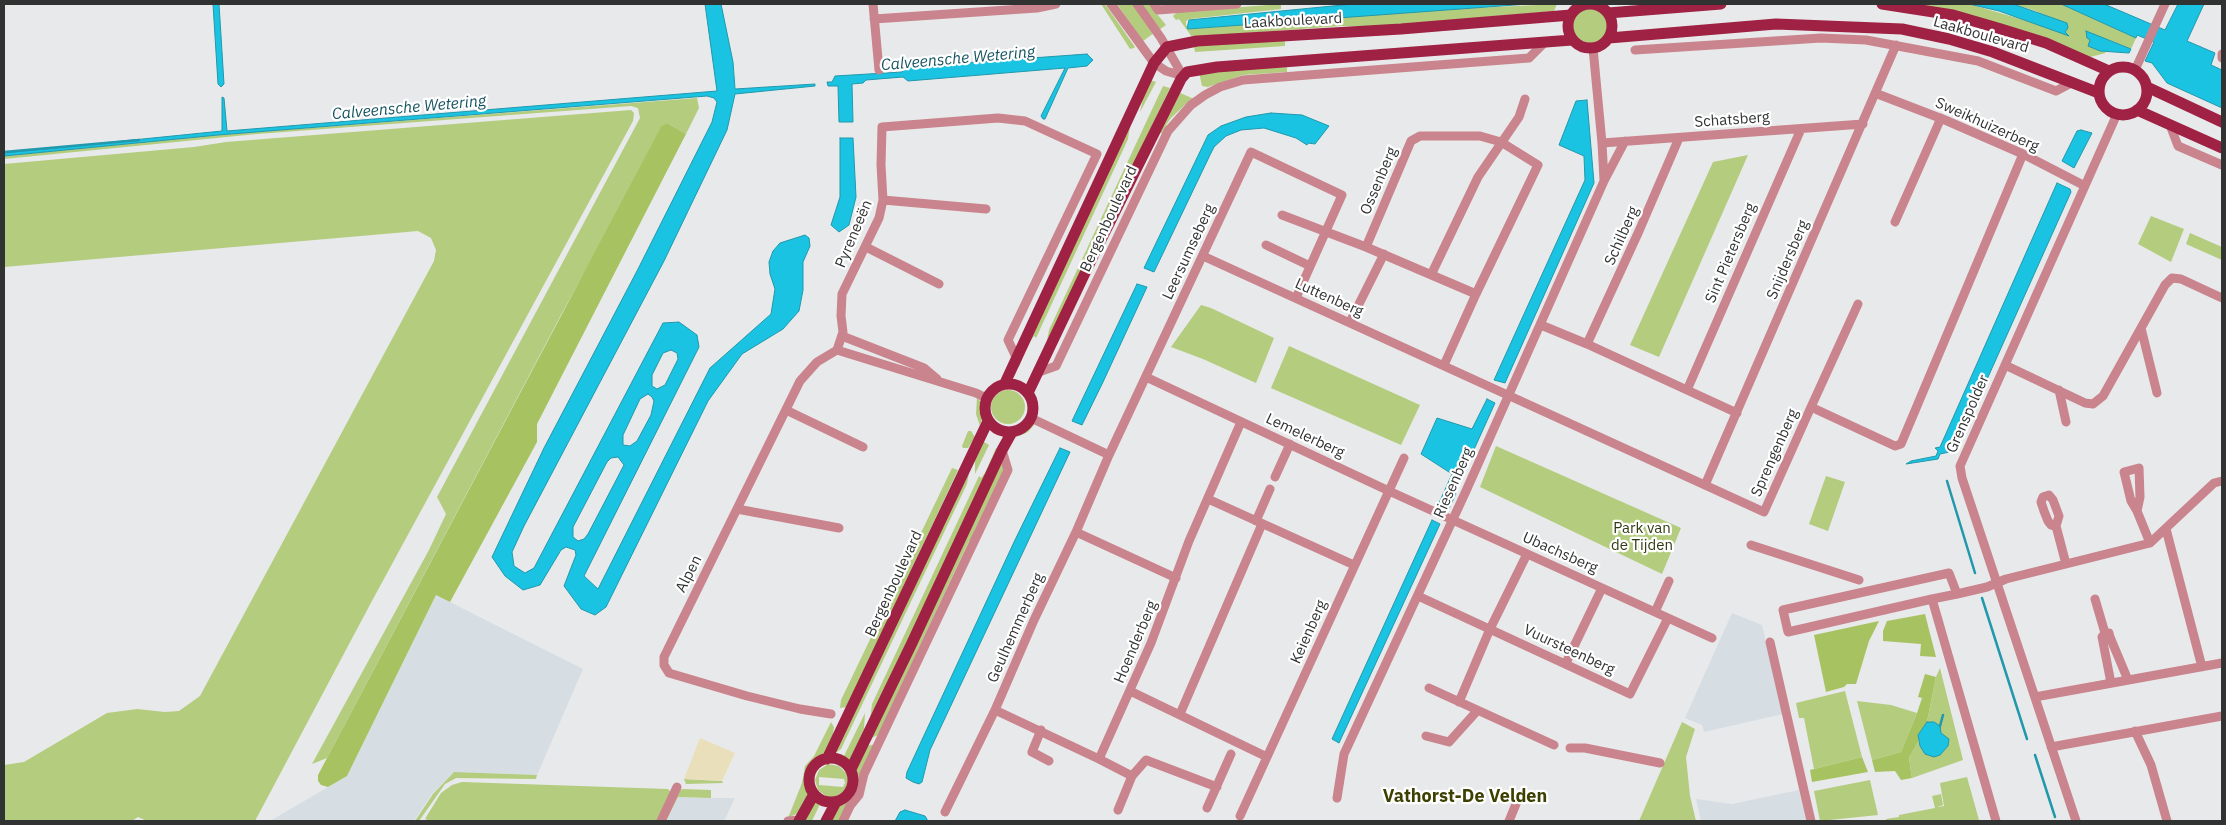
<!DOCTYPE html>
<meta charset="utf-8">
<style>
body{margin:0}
#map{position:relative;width:2226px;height:825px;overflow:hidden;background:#e8e9ea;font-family:"IBM Plex Sans",sans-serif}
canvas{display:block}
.frame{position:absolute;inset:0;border:5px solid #313232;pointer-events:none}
</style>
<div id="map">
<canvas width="2226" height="825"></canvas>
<div class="frame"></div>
</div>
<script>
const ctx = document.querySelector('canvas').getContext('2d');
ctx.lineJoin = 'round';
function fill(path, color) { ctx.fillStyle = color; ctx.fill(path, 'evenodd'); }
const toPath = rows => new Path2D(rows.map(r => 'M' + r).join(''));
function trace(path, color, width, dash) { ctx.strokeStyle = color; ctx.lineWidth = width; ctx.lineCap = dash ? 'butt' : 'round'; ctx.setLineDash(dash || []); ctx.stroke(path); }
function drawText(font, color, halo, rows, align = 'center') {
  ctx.font = font + ' "IBM Plex Sans",sans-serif'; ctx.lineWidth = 4.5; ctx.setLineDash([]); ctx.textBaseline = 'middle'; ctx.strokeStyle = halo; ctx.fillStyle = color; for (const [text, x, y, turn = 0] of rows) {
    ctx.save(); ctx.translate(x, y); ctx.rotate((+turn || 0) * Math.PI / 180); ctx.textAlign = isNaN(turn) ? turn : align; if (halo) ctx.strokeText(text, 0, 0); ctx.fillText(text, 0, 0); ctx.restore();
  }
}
fill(toPath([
 [436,595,583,669,537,775,454,772,432,794,414,821,270,821,347,776],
 [1732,613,1762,625,1783,714,1704,732,1702,725,1685,718],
 [1799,790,1806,821,1701,821,1696,799,1732,804],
 [678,797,711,798,735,798,724,821,666,821]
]), '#d6dde3');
fill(toPath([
 [1101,4,1105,4,1135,47,1134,48,1130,49],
 [1117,4,1134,4,1154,33,1143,41],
 [1142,4,1149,4,1166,25,1159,30,1140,5],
 [1281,4,1281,9,1190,19,1186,21,1186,25,1188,29,1192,29,1414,11,1557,4,1554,11,1374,27,1342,26,1192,37,1179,19,1176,20,1173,16,1177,12],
 [1910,4,1969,4,2065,32,2066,29,2036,11,2013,4,2061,4,2136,38,2131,49,2106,39,2089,38,2090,42,2106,53,2090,57],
 '1573 26a17 17 0 1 1 34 0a17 17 0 1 1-34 0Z',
 [1285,40,1285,46,1195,52,1194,46],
 [1287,64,1287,72,1243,75,1208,87,1202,86,1199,72],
 [1150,80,1156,82,1140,112,1145,89],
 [1163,86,1170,88,1046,346,1049,330],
 [1178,92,1194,99,1187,103,1171,118,1166,125,1168,126,1164,135,1159,132],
 [697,98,699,108,686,134,667,123,562,313,327,758,312,764,429,550,446,514,437,497,640,118,638,108,631,106,257,134,4,159,4,156,218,135],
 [631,110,634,113,633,121,373,599,255,821,147,821,138,817,132,821,4,821,4,765,24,762,107,713,137,709,165,712,179,711,200,696,434,261,436,250,431,238,418,231,4,267,4,164,194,147,226,142],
 [1130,126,1128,139,1123,150,1036,338,1034,336,1027,346,1019,367,1016,366],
 [1748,155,1659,357,1630,345,1713,162],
 [2151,216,2184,229,2171,262,2138,244],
 [2190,233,2222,247,2222,260,2186,244],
 [1201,305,1211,308,1274,338,1256,383,1203,359,1171,347],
 [1289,346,1420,405,1401,445,1271,388],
 '991 407a17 17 0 1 1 34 0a17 17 0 1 1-34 0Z',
 [977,397,982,404,983,415,980,426,976,414],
 [1035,424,1028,432,1014,438,1013,433,1026,426],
 [968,431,971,431,975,437,968,448,963,448,962,446],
 [981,440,989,445,975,474,975,458],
 [1496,446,1681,528,1662,574,1480,487],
 [996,448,999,448,870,720,872,704,979,476,981,478,985,473],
 [1000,459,1004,469,974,531,976,532,971,542,969,541,878,735,869,739],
 [952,468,958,470,847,707,840,708,841,700],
 [969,473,967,484,841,749,834,754],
 [1826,476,1845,482,1828,531,1809,524],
 [1940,668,1963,760,1912,778,1909,758,1919,740,1920,746,1940,755,1948,746,1934,722,1927,722,1936,677],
 [1845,691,1862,757,1814,769,1804,718,1799,718,1796,703],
 [1857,701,1891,705,1917,713,1901,752,1872,760],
 [865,713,864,729,849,762,843,758],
 [831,722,834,727,832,741,824,756,813,763,807,772,808,795,798,813,788,818,802,783,805,766,814,756],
 [1682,722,1695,729,1686,757,1690,796,1696,821,1639,821],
 [875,744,858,789,840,821,829,821,839,806,853,794,857,781,856,770,867,746],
 [828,764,839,766,847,774,848,779,846,789,837,796,832,797,827,797,818,790,815,780,819,770],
 [819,777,844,779,845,783,843,787,819,785],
 [454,772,537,775,536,779,456,778,445,784,419,821,415,821,433,794],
 [1967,777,1979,820,1886,821,1886,819,1899,817,1899,815,1935,808,1932,796,1941,794,1943,805,1937,807,1944,806,1940,783],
 [684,779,722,781,723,783,686,784],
 [1870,780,1878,815,1820,821,1814,791],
 [462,782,668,789,671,792,657,821,430,821,425,819,441,793,452,785],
 [683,789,711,790,711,798,678,797,666,821,664,821,680,790],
 [814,800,820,804,812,821,801,821]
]), '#b4cc7e');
fill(toPath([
 [667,123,686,134,537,424,537,442,450,602,436,595,347,776,328,787,321,785,318,781,318,775,661,127],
 [1925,614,1936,657,1920,656,1921,644,1883,641,1883,631,1887,621],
 [1879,621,1869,641,1856,684,1847,684,1844,687,1826,692,1814,635],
 [1925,674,1936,677,1927,722,1918,735,1919,740,1909,758,1912,778,1901,780,1895,771,1875,772,1872,760,1901,752,1917,713,1922,698,1918,697],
 [1862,757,1868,772,1812,782,1810,770]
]), '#a7c361');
fill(toPath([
 [700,738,735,753,722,781,684,779]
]), '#e9dfba');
const water = toPath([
 [213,4,219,4,224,84,221,87,218,84,213,4],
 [705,4,721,4,733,62,735,89,815,84,815,86,735,94,727,130,664,261,524,526,512,552,514,566,525,573,534,568,663,323,679,322,697,335,699,347,584,576,598,589,710,368,771,314,775,289,770,274,769,262,773,251,780,243,805,235,809,238,810,246,803,262,803,290,799,311,783,329,742,354,708,401,606,607,595,615,581,609,564,586,576,555,575,550,566,547,561,550,540,585,523,590,505,576,492,557,544,448,637,271,712,122,717,102,714,98,707,96,218,135,4,156,4,153,222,131,222,97,224,98,227,131,717,91,705,4],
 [671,350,677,353,678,359,665,385,657,389,652,386,652,375,663,353,671,350],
 [648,394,652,397,654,401,651,415,637,441,630,446,623,445,623,435,640,399,648,394],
 [618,457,624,465,588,534,584,539,578,541,573,537,573,527,607,462,611,458,618,457],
 [1353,4,1528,4,1188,29,1187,28,1189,20,1353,4],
 [1969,4,2013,4,2067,23,2068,28,2065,32,2069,36,1999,11,1969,4],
 [2061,4,2104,4,2165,30,2178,4,2204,4,2187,41,2215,53,2211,65,2222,70,2222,108,2167,83,2152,63,2145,61,2154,42,2137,35,2136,38,2061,4],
 [2086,31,2131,49,2129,53,2100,51,2088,46,2090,40,2087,38,2086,31],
 [1087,54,1093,60,1087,66,1068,68,1045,119,1043,119,1041,116,1065,68,908,81,903,77,866,80,863,83,852,84,853,122,839,122,838,86,828,86,827,82,832,82,835,76,902,72,907,67,1087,54],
 [1587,100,1594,183,1505,383,1494,380,1585,180,1584,156,1559,145,1576,101,1587,100],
 [1271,113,1302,115,1329,126,1315,144,1308,143,1307,145,1296,138,1264,128,1241,130,1226,136,1214,147,1210,155,1154,272,1144,268,1208,135,1221,126,1246,117,1271,113],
 [2081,130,2092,133,2074,168,2062,161,2077,131,2081,130],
 [840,138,853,138,856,197,849,225,839,232,831,225,840,197,840,138],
 [2057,183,2070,189,2071,192,1958,444,1954,451,1940,454,1938,459,1906,464,1911,461,1936,456,1938,451,1935,448,1940,447,2057,183],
 [1137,284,1147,287,1103,382,1082,425,1072,421,1137,284],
 [1487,399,1495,403,1448,507,1439,503,1452,474,1421,454,1437,418,1472,429,1487,399],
 [1060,448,1070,452,930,750,922,782,919,784,913,782,906,778,907,772,1015,540,1060,448],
 [1432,520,1440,524,1339,743,1332,739,1432,520],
 [1927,722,1934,722,1940,726,1941,733,1949,739,1948,746,1940,755,1934,757,1925,754,1920,746,1918,735,1927,722],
 [905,810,925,816,928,821,895,821,900,812,905,810]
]);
fill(water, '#1ac3e1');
trace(water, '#2198ac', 1);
trace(toPath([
 [4,152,139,140],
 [1947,481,1975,573],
 [1448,509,1455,494],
 [1982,598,2027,739],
 [1940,726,1943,715],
 [2035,755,2055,817]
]), '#2198ac', 2.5);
trace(toPath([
 [873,4,879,70],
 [1111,4,1154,63,1166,71,1183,76],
 [1137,4,1161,38,1183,76],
 [1154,4,1158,10,1237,4],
 [874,19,1037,8,1056,4],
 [1593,48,1602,143,1604,180],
 [1635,50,1821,38,1866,40,1978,61,2056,91,2073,82],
 [2222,54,2222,58],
 [2135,70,2165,4],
 [1875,93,1945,120,2023,154,2085,186],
 [2170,125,2178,146,2222,165],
 [1602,143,1863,124],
 [883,200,986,209],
 [1282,215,1366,247,1476,294],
 [1895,222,1941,118],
 [1266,245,1310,266],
 [866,247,939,284],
 [1366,247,1411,141,1420,136,1480,136,1501,142,1538,165,1476,294,1444,365],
 [1203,256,1764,512,1811,407,1895,446,1901,444,2023,154],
 [1431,275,1478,177,1519,117,1525,99],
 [1350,322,1384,254],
 [1541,325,1587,344,1737,413],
 [2141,328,2157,393],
 [842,336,924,368,937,379],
 [1587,344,1639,231,1679,138],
 [837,350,843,332,841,316,842,294,879,218,883,200,881,165,882,127,998,118,1025,121,1097,154,1008,340,1016,357],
 [837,350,976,393,986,398],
 [2005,365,2085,403,2093,404,2103,396,2165,285,2172,278,2181,279,2222,298],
 [1039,372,1056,366,1168,131,1191,105,1205,95,1220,87,1243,80,1529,58,1545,42],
 [1146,377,1389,491,1712,638],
 [1687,390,1801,129],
 [2059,390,2066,422],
 [1811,407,1858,304],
 [786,410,863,447],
 [1031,418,1109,455],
 [1275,477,1290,444],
 [1705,485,1896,45],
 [1208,499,1354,565],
 [737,509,839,528],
 [2137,511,2131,501,2124,472,2139,468,2140,497,2137,511,2150,543],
 [1256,521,1270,489],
 [2056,526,2051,525,2048,521,2044,511,2041,502,2043,497,2049,495,2053,500,2059,516,2056,526,2066,564],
 [2166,529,2202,667],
 [1076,532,1176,578],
 [1751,545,1859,580],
 [1957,594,1949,573,1783,610,1788,632,1932,599,1957,594,1987,587,2006,579,2150,543,2214,483,2222,481],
 [1418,596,1630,694,1668,618],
 [1932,599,1996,821],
 [2095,599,2105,633],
 [1655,612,1669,581],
 [1770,642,1811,821],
 [1566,663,1602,588],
 [2111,683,2102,637,2105,633,2109,633,2110,637,2128,680],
 [1429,688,1554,745],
 [1130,691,1265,756],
 [2035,697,2222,663],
 [1459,702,1490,629,1527,554],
 [995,710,1099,759],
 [831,714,800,709,747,696,669,673,664,665,664,657,800,381,817,362,837,350],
 [1180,714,1262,524],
 [1041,730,1032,752,1049,761],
 [2135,731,2151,765,2167,821],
 [1426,736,1449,742,1477,711],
 [2051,747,2222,716],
 [1570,748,1585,748,1660,763],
 [1217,787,1146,760,1132,776,1099,759,1151,643,1189,541,1241,422],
 [1337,798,1344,754,1466,491,1604,181,1625,141],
 [1207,808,1231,754],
 [1118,810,1132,776],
 [945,812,995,710,1034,620,1076,532,1109,455,1251,152,1342,195,1296,298],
 [1240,816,1404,458],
 [661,821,677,787],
 [788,821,799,820],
 [843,821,850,806,859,795,864,774,1008,470,1002,450],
 [1509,821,1516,804],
 [2076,821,1962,478,1960,466,2117,114]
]), '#c9848d', 9);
trace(toPath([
 '1568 26a22 22 0 1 1 44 0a22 22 0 1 1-44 0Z',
 [1882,4,1953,15,2001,29,2046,43,2109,71],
 [1608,13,1721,4],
 [1609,38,1776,24,1902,29,1949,39,1993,52,2099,93],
 '2099 91a24 24 0 1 1 48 0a24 24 0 1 1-48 0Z',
 [2147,87,2222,122],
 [2137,110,2222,148],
 [1005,383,1154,63,1167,47,1197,41,1401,29,1571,15],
 '985 408a24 24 0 1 1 48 0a24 24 0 1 1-48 0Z',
 [1028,393,1095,252,1181,79,1187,72,1217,67,1572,40],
 '809 780a22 22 0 1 1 44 0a22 22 0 1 1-44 0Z',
 [827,759,988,421],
 [851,769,911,645,1002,450,1012,432],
 [799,821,814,794],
 [826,821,836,802]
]), '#9f2144', 11);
drawText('15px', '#313232', '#fff', [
 ["Laakboulevard",1293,21,-3],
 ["Laakboulevard",1981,35,16],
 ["Schatsberg",1732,120,-4],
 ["Sweikhuizerberg",1987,125,24],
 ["Ossenberg",1379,181,-67],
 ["Bergenboulevard",1109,219,-65],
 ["Pyreneeën",854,234,-67],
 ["Schilberg",1622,236,-66],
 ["Leersumseberg",1189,252,-65],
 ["Sint Pietersberg",1731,253,-67],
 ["Snijdersberg",1788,260,-67],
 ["Luttenberg",1329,298,24],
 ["Grenspolder",1968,414,-66],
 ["Lemelerberg",1305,436,25],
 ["Sprengenberg",1775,453,-66],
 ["Riesenberg",1454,483,-66],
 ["Ubachsberg",1560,553,24],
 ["Alpen",689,574,-63],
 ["Bergenboulevard",894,584,-65],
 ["Geulhemmerberg",1016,628,-66],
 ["Keienberg",1309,632,-66],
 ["Hoenderberg",1136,642,-67],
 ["Vuursteenberg",1569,650,25]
]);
drawText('15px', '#303b13', '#fff', [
 ["Park van",1642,529],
 ["de Tijden",1642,546]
]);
drawText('italic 16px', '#175561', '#fff', [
 ["Calveensche Wetering",958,59,-5],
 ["Calveensche Wetering",409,108,-5]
]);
drawText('bold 18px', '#3c4000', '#fff', [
 ["Vathorst-De Velden",1465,797]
]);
</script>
